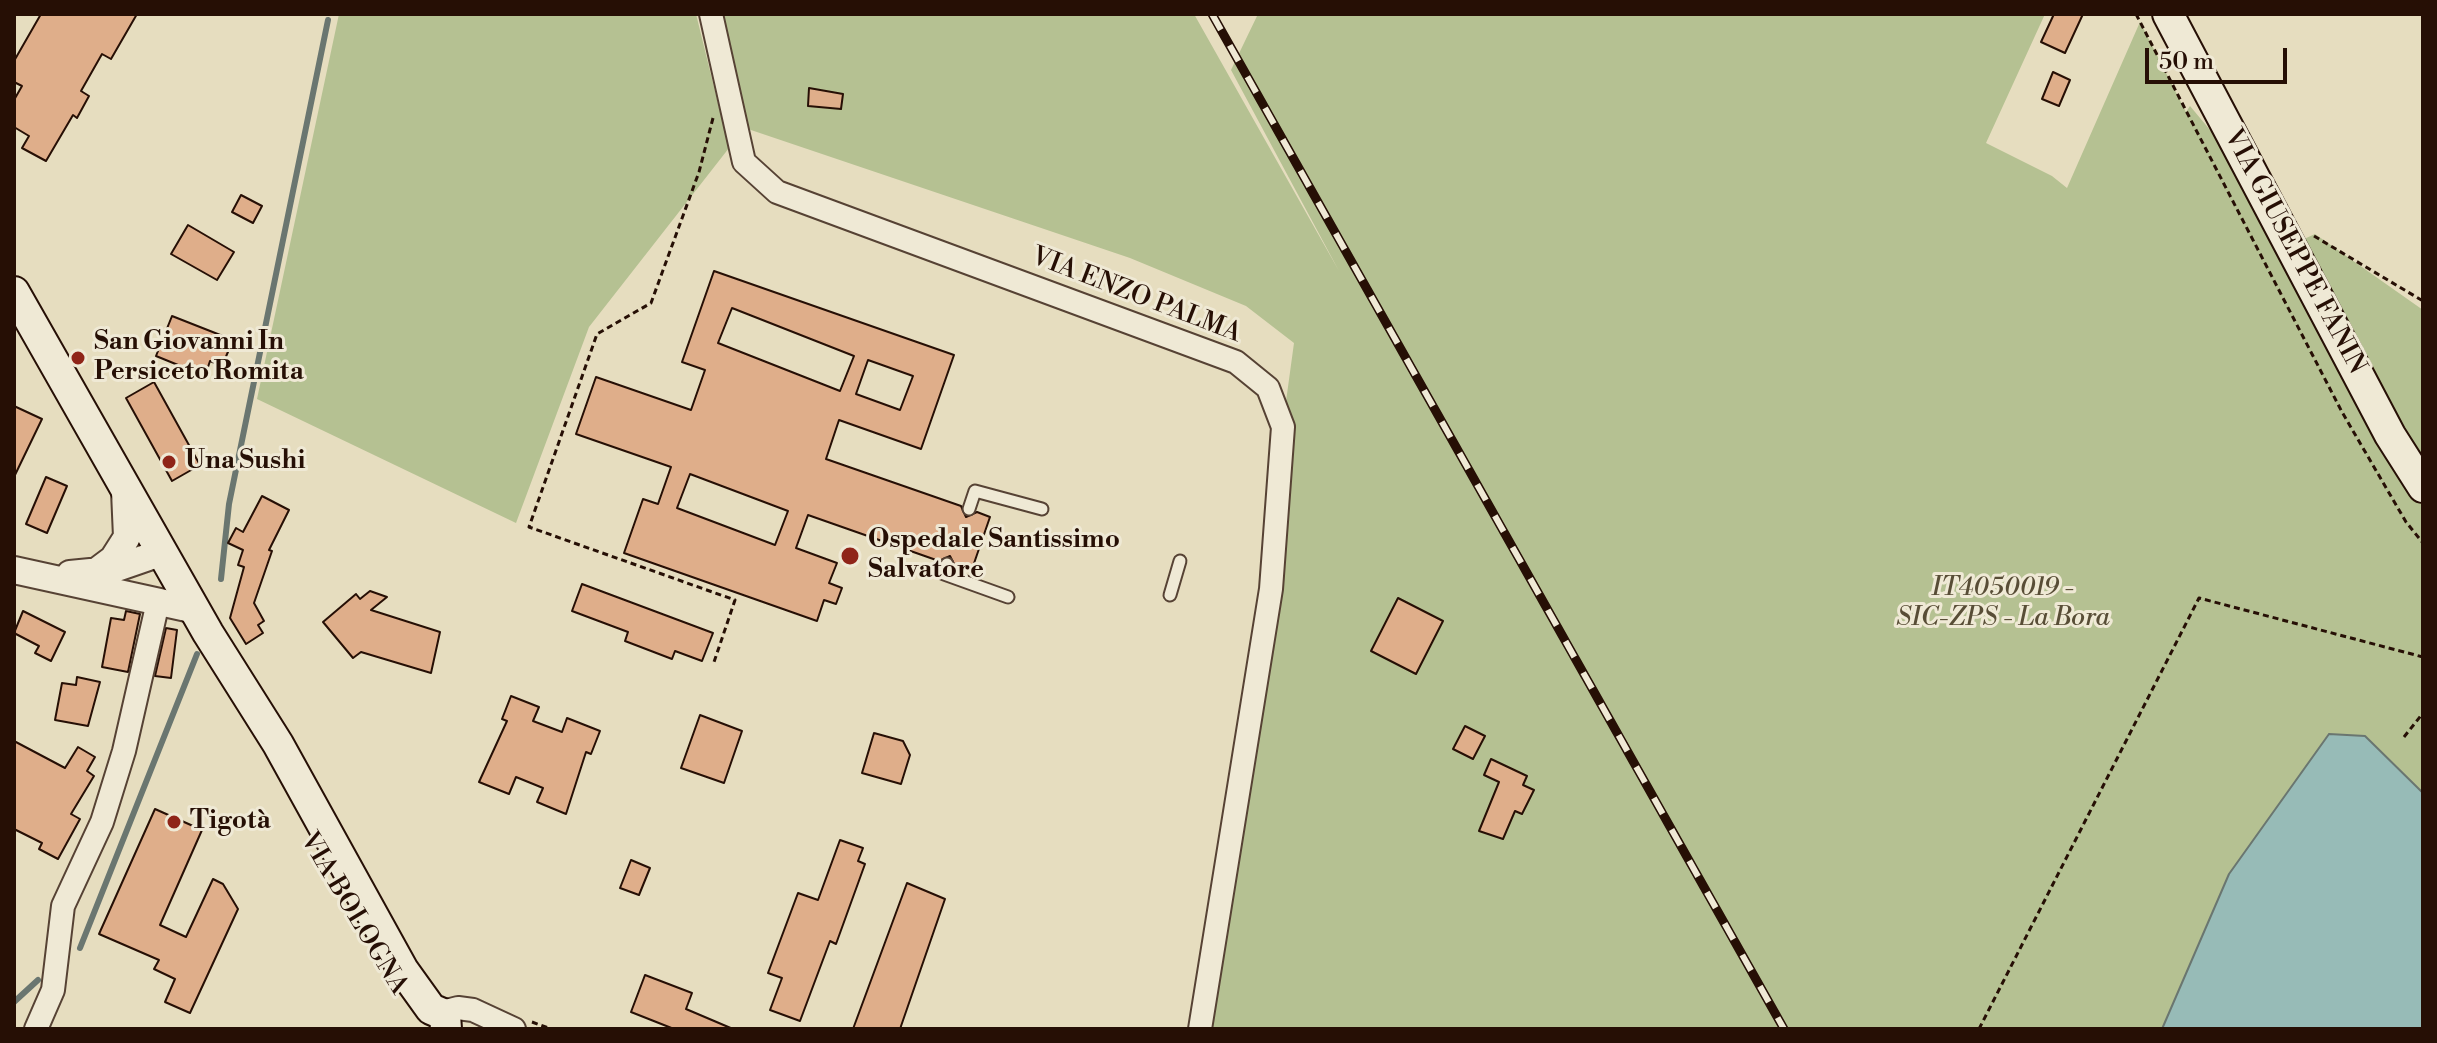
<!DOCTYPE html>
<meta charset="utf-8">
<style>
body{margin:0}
#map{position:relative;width:2437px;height:1043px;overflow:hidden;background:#e6ddbf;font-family:"Libre Bodoni",serif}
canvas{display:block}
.frame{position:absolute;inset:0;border:16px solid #260f05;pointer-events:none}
.scale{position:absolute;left:2145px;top:48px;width:142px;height:36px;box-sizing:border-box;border:4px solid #260f05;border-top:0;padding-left:10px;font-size:24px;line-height:28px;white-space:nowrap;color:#260f05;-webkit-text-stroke:6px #efe9d5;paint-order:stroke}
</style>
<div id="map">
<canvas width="2437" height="1043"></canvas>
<div class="frame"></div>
<div class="scale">50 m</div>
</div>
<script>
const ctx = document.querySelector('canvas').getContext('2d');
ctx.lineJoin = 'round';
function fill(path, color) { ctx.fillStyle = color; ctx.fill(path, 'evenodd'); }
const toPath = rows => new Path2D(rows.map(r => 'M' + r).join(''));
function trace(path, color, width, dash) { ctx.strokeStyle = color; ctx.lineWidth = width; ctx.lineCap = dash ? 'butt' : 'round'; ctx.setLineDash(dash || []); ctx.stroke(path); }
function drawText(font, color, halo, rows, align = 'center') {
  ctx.font = font + ' "Libre Bodoni",serif'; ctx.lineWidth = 6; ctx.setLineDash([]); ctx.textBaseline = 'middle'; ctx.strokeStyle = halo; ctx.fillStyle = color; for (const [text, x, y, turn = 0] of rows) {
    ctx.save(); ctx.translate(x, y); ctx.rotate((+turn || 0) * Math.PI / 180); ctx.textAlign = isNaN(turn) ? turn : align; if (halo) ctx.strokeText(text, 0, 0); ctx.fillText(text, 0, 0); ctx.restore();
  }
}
fill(toPath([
 [339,14,696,14,729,148,589,327,516,523,257,399],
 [723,14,1194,14,1339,271,1231,70,1258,14,2045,14,1986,143,2052,176,2067,188,2140,22,2186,112,2190,106,2276,209,2290,237,2304,239,2315,234,2423,310,2423,1029,1200,1029,1294,343,1246,306,1130,258,748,129]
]), '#b5c192');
const water = toPath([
 [2329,734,2365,736,2423,793,2423,1029,2162,1029,2229,874,2329,734]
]);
fill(water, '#97bbb7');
trace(water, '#6a7670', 2);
trace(toPath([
 [221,579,229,504,328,20],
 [80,948,197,654],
 [14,1002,38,980]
]), '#6a7670', 6);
const building = toPath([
 [41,14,137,14,111,59,102,54,81,91,89,96,77,118,73,115,46,161,22,148,29,136,14,127,14,100,22,86,14,82,14,61,41,14],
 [2054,14,2083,14,2065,53,2041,42,2054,14],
 [2053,72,2070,80,2059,106,2042,99,2053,72],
 [809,88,843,94,841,109,808,106,809,88],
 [241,195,262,206,253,223,232,212,241,195],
 [188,225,234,252,217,280,171,254,188,225],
 [714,271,954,355,921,449,839,420,826,459,961,506,966,517,977,512,990,517,971,572,955,566,950,556,939,561,808,515,796,548,837,563,829,583,842,588,836,604,824,600,817,621,624,553,643,499,658,504,671,467,576,434,596,377,691,410,705,370,682,362,714,271],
 [732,308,854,356,840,391,718,343,732,308],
 [868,360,913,376,900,410,856,394,868,360],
 [690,474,788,511,775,545,677,508,690,474],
 [172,316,233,340,222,366,210,361,205,376,156,356,172,316],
 [154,382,200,465,172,481,126,398,154,382],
 [14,406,42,419,14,477,14,406],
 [46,477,67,486,47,533,26,524,46,477],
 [262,496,289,510,269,550,272,551,254,603,264,621,258,625,263,633,246,644,230,618,244,567,238,565,243,550,228,543,236,528,243,532,262,496],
 [582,584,713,633,702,661,675,651,672,659,625,641,628,632,572,611,582,584],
 [370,591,387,597,371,610,440,632,431,673,361,652,353,658,323,622,356,594,360,599,370,591],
 [1398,598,1443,621,1416,674,1371,651,1398,598],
 [23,611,65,632,51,661,35,653,39,646,14,633,23,611],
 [126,611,140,614,128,672,102,667,111,618,124,620,126,611],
 [166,628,177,630,171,678,155,676,166,628],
 [77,677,100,682,88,726,55,720,62,683,76,685,77,677],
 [511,696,539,707,533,721,562,732,567,718,600,731,591,754,586,752,566,814,537,802,543,788,516,777,509,794,479,782,507,721,502,719,511,696],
 [700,715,742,731,724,783,681,768,700,715],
 [1465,726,1485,736,1473,759,1453,749,1465,726],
 [874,733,903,741,910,755,901,784,862,773,874,733],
 [14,741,65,768,78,747,95,757,87,771,94,776,71,814,80,819,58,859,39,849,42,843,14,829,14,741],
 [1491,759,1527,776,1523,785,1534,790,1522,814,1515,811,1503,839,1479,831,1499,782,1484,775,1491,759],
 [155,809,202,830,160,925,186,937,213,879,223,884,238,909,190,1013,165,1002,175,979,154,969,159,960,99,934,155,809],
 [840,840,863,848,858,861,865,864,836,944,830,941,800,1021,770,1010,782,978,768,973,798,893,818,900,840,840],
 [631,860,650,868,639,895,620,888,631,860],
 [907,883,945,899,900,1029,853,1029,907,883],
 [645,975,692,993,686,1009,733,1029,674,1029,631,1012,645,975]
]);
fill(building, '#dfae8a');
trace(building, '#260f05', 2);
const service = toPath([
 [969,509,975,491,1042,509],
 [947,564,944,574,1008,597],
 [1170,595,1180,561]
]);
const minor = toPath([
 [711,14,744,162,777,192,1236,362,1268,388,1283,427,1271,589,1200,1029],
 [442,1012,458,1008,473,1010,514,1029],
 [36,1029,53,990,63,906,102,822,124,751,158,602]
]);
const tertiary = toPath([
 [14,570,196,610],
 [97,571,113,559,127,537,125,491],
 [70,574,111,570,163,552]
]);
const secondary = toPath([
 [2168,14,2390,435,2423,487],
 [14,292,208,633,278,744,403,970,431,1009,445,1015,446,1029]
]);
trace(service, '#564234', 15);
trace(minor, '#564234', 26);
trace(tertiary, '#564234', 30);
trace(secondary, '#260f05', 34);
trace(toPath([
 [2136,14,2342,412,2406,522,2423,543],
 [713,118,699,172,651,303,597,334,529,527,735,600,713,665],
 [2314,236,2423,301],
 [2404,737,2423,713],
 [532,1022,551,1029],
 [1979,1029,2199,598,2423,657]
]), '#260f05', 3, [6, 4]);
trace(service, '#efe9d5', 11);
trace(minor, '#efe9d5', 22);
trace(tertiary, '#efe9d5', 26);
trace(secondary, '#efe9d5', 30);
const rail = toPath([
 [1212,14,1784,1029]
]);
trace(rail, '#260f05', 9);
trace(rail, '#efe9d5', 6, [18]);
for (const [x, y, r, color] of [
 [78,358,8,"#8f2418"],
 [169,462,8,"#8f2418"],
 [850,556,10,"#8f2418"],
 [174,822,8,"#8f2418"]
]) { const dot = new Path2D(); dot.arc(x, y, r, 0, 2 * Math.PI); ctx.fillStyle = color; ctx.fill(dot); trace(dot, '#efe9d5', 3); }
drawText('26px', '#260f05', '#efe9d5', [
 ["VIA GIUSEPPE FANIN",2294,252,62],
 ["VIA ENZO PALMA",1136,296,21],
 ["VIA BOLOGNA",353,914,59]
]);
drawText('bold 26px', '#260f05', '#efe9d5', [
 ["San Giovanni In",94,343],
 ["Persiceto Romita",94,373],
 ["Una Sushi",185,462],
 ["Ospedale Santissimo",868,541],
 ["Salvatore",868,571],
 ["Tigotà",190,822]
], 'left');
drawText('italic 26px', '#584d36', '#efe9d5', [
 ["IT4050019 -",2003,589],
 ["SIC-ZPS - La Bora",2003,619]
]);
</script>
